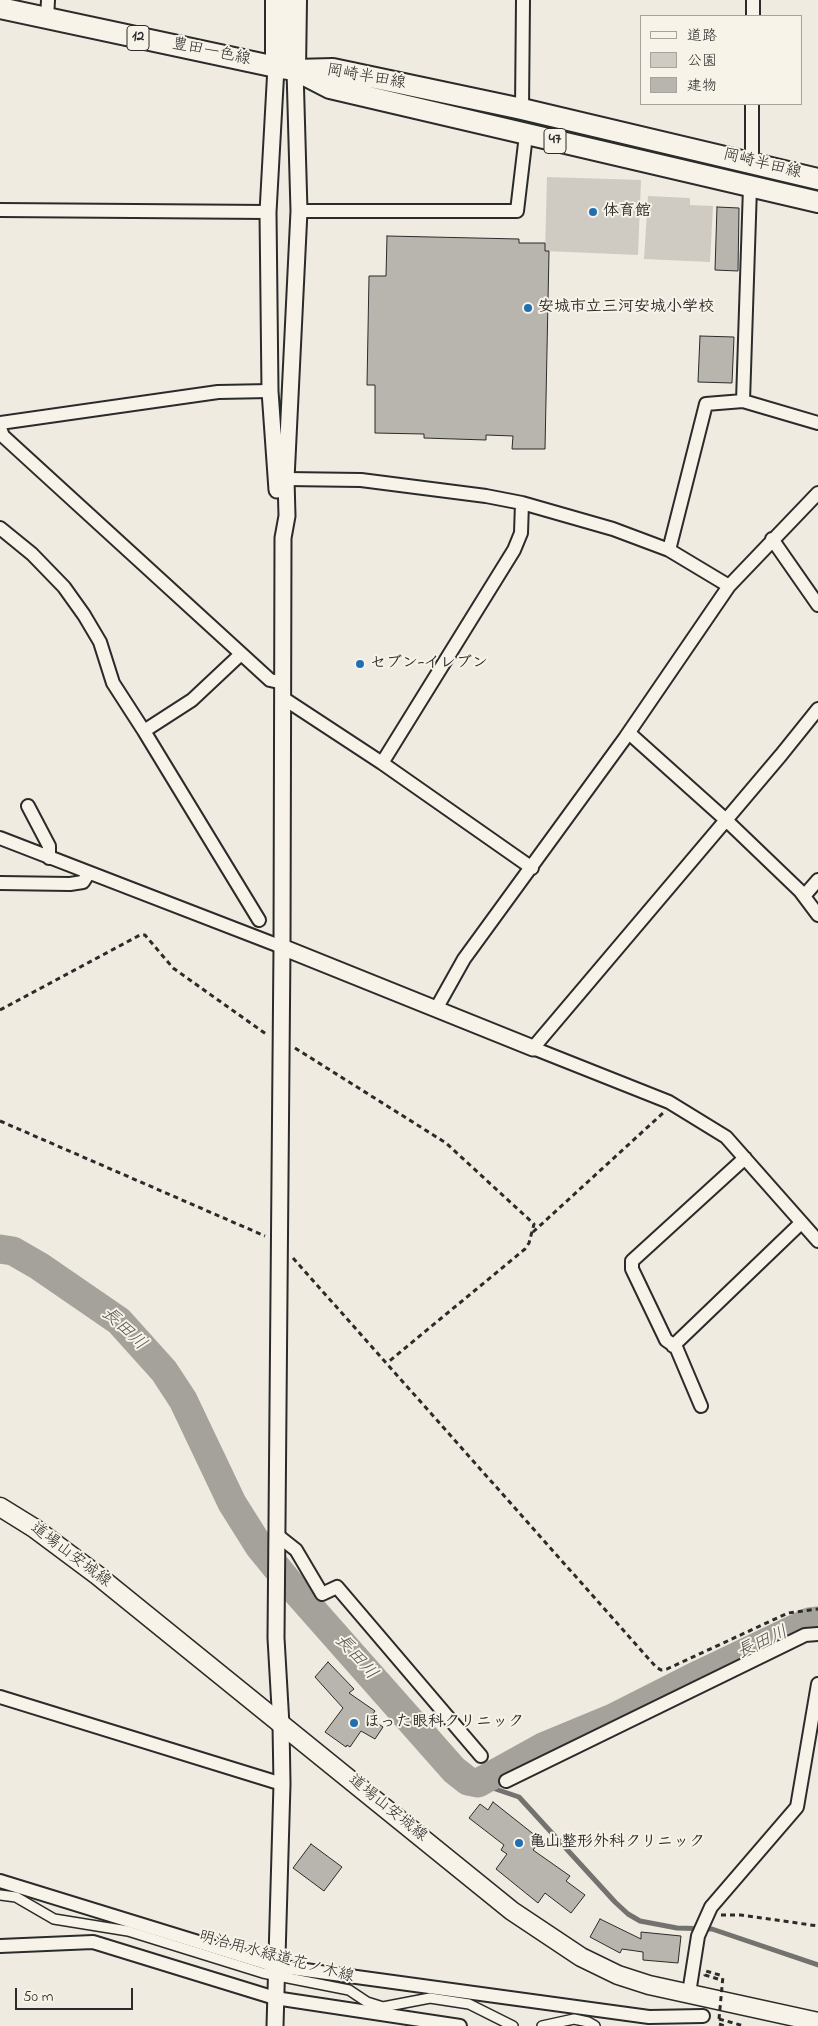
<!DOCTYPE html>
<meta charset="utf-8">
<style>
body{margin:0}
#map{position:relative;width:818px;height:2026px;overflow:hidden;background:#efebe0;font-family:"Indie Flower","Klee One",sans-serif}
canvas{display:block}
.legend{position:absolute;left:640px;top:15px;width:162px;height:90px;box-sizing:border-box;background:#f7f3e8;border:1px solid #a5a39c;margin:0;padding:6px 9px;list-style:none;font-size:15px;color:#2b2b2b}
.legend li{display:flex;align-items:center;gap:10px;height:25px}
.legend b{width:25px;border:1px solid #a5a39c}
.scale{position:absolute;left:15px;top:1988px;width:118px;height:22px;box-sizing:border-box;border:2px solid #2b2b2b;border-top:0;padding-left:6px;font-size:15px;line-height:18px;white-space:nowrap;color:#2b2b2b;-webkit-text-stroke:4px #f7f3e8;paint-order:stroke}
</style>
<div id="map">
<canvas width="818" height="2026"></canvas>
<ul class="legend">
<li><b style="height:6px;background:#f7f3e8"></b>道路</li>
<li><b style="height:14px;background:#cfcbc2"></b>公園</li>
<li><b style="height:14px;background:#b8b5ae"></b>建物</li>
</ul>
<div class="scale">50 m</div>
</div>
<script>
const ctx = document.querySelector('canvas').getContext('2d');
ctx.lineJoin = 'round';
function fill(path, color) { ctx.fillStyle = color; ctx.fill(path, 'evenodd'); }
const toPath = rows => new Path2D(rows.map(r => 'M' + r).join(''));
function trace(path, color, width, dash) { ctx.strokeStyle = color; ctx.lineWidth = width; ctx.lineCap = dash ? 'butt' : 'round'; ctx.setLineDash(dash || []); ctx.stroke(path); }
function drawText(font, color, halo, rows, align = 'center') {
  ctx.font = font + ' "Indie Flower","Klee One",sans-serif'; ctx.lineWidth = 4; ctx.setLineDash([]); ctx.textBaseline = 'middle'; ctx.strokeStyle = halo; ctx.fillStyle = color; for (const [text, x, y, turn = 0] of rows) {
    ctx.save(); ctx.translate(x, y); ctx.rotate((+turn || 0) * Math.PI / 180); ctx.textAlign = isNaN(turn) ? turn : align; if (halo) ctx.strokeText(text, 0, 0); ctx.fillText(text, 0, 0); ctx.restore();
  }
}
fill(toPath([
 [547,177,641,180,638,255,545,251],
 [648,196,690,198,690,205,713,206,710,262,644,259]
]), '#cfcbc2');
trace(toPath([
 [478,1783,519,1797,615,1902,628,1914,640,1921,677,1928,712,1929,818,1965]
]), '#74726e', 5);
trace(toPath([
 [0,1249,13,1251,39,1266,119,1321,164,1371,183,1400,232,1503,259,1546,294,1589,454,1770,468,1781,478,1783,543,1747,613,1718,700,1674,809,1622,818,1621]
]), '#a4a29a', 29);
const building = toPath([
 [717,207,739,208,738,271,715,270,717,207],
 [387,236,519,239,519,243,545,243,545,251,549,251,545,449,512,449,513,436,486,435,486,440,424,438,424,434,375,433,375,385,367,385,369,276,386,276,387,236],
 [700,336,734,337,732,383,698,382,700,336],
 [328,1662,354,1689,349,1693,375,1711,370,1718,383,1727,375,1739,361,1731,350,1747,347,1745,346,1747,325,1732,343,1708,315,1677,328,1662],
 [493,1802,541,1840,533,1850,570,1876,566,1881,585,1895,571,1913,545,1893,538,1903,496,1869,507,1854,501,1850,504,1845,469,1818,480,1804,488,1810,493,1802],
 [311,1844,342,1867,324,1891,293,1868,311,1844],
 [600,1919,641,1939,641,1932,681,1936,678,1963,643,1960,643,1952,622,1949,620,1953,590,1937,600,1919]
]);
fill(building, '#b8b5ae');
trace(building, '#2b2b2b', 1);
const pedestrian = toPath([
 [0,1895,16,1897,54,1919,128,1931,263,1973,349,1990,367,2002,383,2007,430,1998,469,2004,513,2026],
 [542,2026,574,2019,588,2022,595,2026]
]);
const minor = toPath([
 [753,16,753,0],
 [47,19,48,0],
 [522,109,523,0],
 [752,162,752,104],
 [750,187,743,401,818,423],
 [0,210,268,212],
 [299,211,517,211,526,135],
 [0,423,218,392,270,391],
 [0,428,3,436,270,680,283,683],
 [286,479,361,480,486,496,522,503,613,529,669,550],
 [0,528,32,554,64,587,84,615,100,642,113,683,144,731,259,920],
 [772,539,818,605],
 [729,586,669,550,706,404,743,401],
 [283,698,382,763,532,868],
 [818,709,781,755,533,1048,669,1102,726,1137,818,1241],
 [144,731,192,700,241,654],
 [629,733,726,820,800,891,818,915],
 [382,763,514,550,521,533,522,503],
 [28,806,49,846,49,858],
 [0,838,282,947],
 [0,883,70,884,83,882,88,874],
 [804,896,818,880],
 [436,1009,464,959,625,738,729,586,818,493],
 [673,1346,801,1223],
 [701,1406,676,1347,666,1340,632,1269,632,1261,745,1158],
 [277,1535,296,1550,322,1594,337,1587,481,1756],
 [0,1697,282,1784],
 [506,1781,805,1635,818,1634],
 [0,1881,276,1966,649,2017,703,2016],
 [0,1946,93,1942,275,1998,460,2026],
 [689,1993,698,1936,711,1907,797,1807,818,1684]
]);
const tertiary = toPath([
 [276,67,268,212,270,391,277,490],
 [282,947,533,1048],
 [275,2026,282,1784,281,1725,276,1638,282,947,283,538,287,516,286,479,299,211,295,70]
]);
const secondary = toPath([
 [0,1507,34,1528,97,1575,512,1911,581,1957,618,1975,649,1985,818,2022]
]);
const primary = toPath([
 [0,8,276,67,295,70,333,69,522,109,818,179],
 [276,67,276,0],
 [295,70,296,0],
 [297,71,330,88,818,202]
]);
trace(pedestrian, '#2b2b2b', 12);
trace(minor, '#2b2b2b', 16);
trace(tertiary, '#2b2b2b', 19);
trace(secondary, '#2b2b2b', 21);
trace(primary, '#2b2b2b', 24);
trace(toPath([
 [0,1010,140,935,145,935,173,968,266,1034],
 [295,1048,446,1143,534,1224,529,1243,525,1249,387,1363],
 [0,1121,265,1236],
 [533,1232,663,1113],
 [293,1258,656,1667,661,1670,667,1669,788,1613,818,1609],
 [721,1915,741,1915,818,1926],
 [718,1979,705,1975,706,1971,723,1976],
 [719,2019,744,2026],
 [719,2024,725,2026]
]), '#2b2b2b', 3, [5, 4]);
trace(pedestrian, '#f7f3e8', 9);
trace(minor, '#f7f3e8', 12);
trace(tertiary, '#f7f3e8', 15);
trace(secondary, '#f7f3e8', 18);
trace(primary, '#f7f3e8', 20);
trace(toPath([
 [719,2019,723,1976]
]), '#2b2b2b', 3, [5, 4]);
for (const [x, y, r, color] of [
 [593,212,5,"#1f6fb2"],
 [528,308,5,"#1f6fb2"],
 [360,664,5,"#1f6fb2"],
 [354,1723,5,"#1f6fb2"],
 [519,1843,5,"#1f6fb2"]
]) { const dot = new Path2D(); dot.arc(x, y, r, 0, 2 * Math.PI); ctx.fillStyle = color; ctx.fill(dot); trace(dot, '#f7f3e8', 2); }
for (const [x, y, w] of [
 [138,38,22],
 [555,141,22]
]) { const box = new Path2D(); box.roundRect(x - w / 2, y - 12.5, w, 25, 4); ctx.fillStyle = '#f7f3e8'; ctx.fill(box); trace(box, '#2b2b2b', 1); }
drawText('bold 15px', '#2b2b2b', null, [
 ["12",138,38],
 ["47",555,141]
]);
drawText('16px', '#2b2b2b', '#f7f3e8', [
 ["豊田一色線",211,53,12],
 ["岡崎半田線",366,78,10],
 ["岡崎半田線",762,165,14],
 ["道場山安城線",70,1556,37],
 ["道場山安城線",387,1809,39],
 ["明治用水緑道花ノ木線",276,1958,15]
]);
drawText('bold 16px', '#2b2b2b', '#f7f3e8', [
 ["体育館",603,212],
 ["安城市立三河安城小学校",538,308],
 ["セブン-イレブン",370,664],
 ["ほった眼科クリニック",364,1723],
 ["亀山整形外科クリニック",529,1843]
], 'left');
drawText('italic 18px', '#555552', '#f7f3e8', [
 ["長田川",123,1330,43],
 ["長田川",763,1644,-25],
 ["長田川",355,1658,48]
]);
</script>
